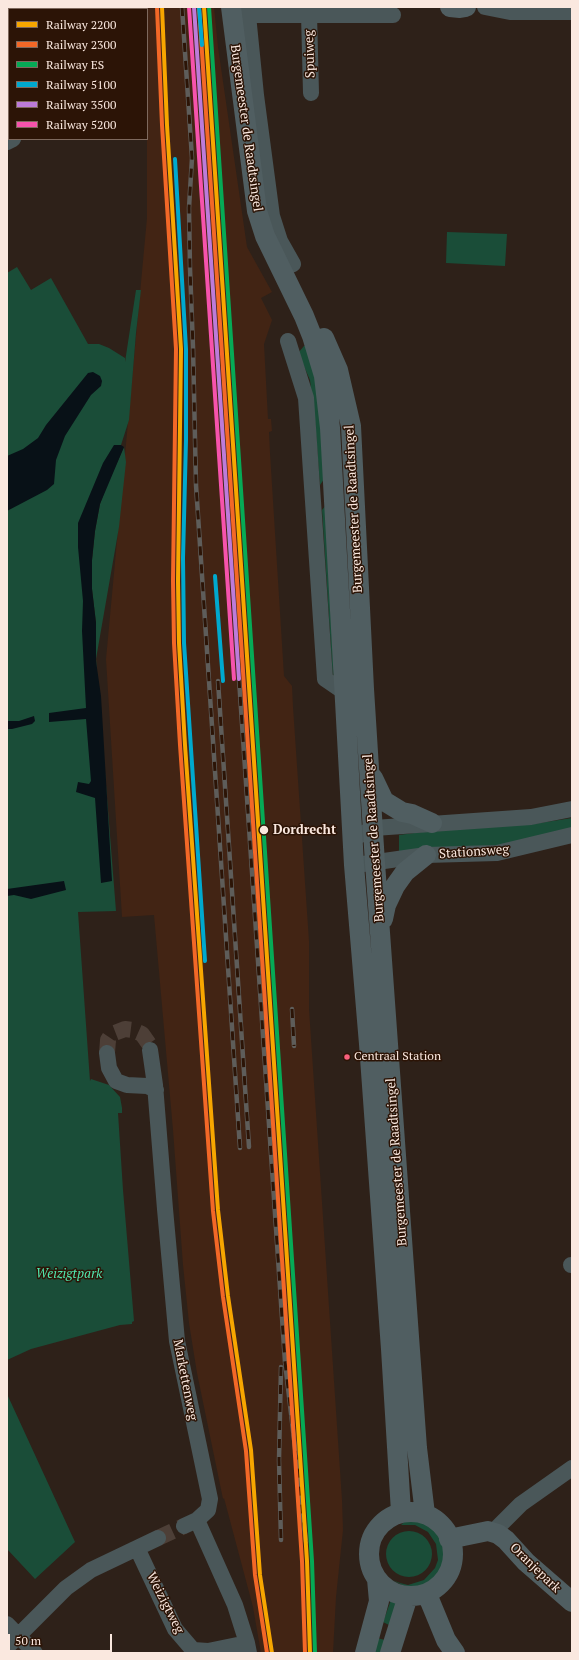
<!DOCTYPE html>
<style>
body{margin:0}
#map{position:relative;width:579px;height:1660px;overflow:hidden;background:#2e2119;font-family:"PT Serif",serif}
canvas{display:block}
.frame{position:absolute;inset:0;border:8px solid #fae8df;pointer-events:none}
.legend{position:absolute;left:8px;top:8px;width:140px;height:132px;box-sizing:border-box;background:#2c1406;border:1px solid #7e695d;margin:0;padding:5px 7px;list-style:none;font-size:12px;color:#fae8df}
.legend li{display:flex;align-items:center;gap:8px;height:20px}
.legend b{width:20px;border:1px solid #7e695d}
.scale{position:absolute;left:8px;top:1634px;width:104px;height:18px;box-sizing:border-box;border:2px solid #fae8df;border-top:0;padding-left:5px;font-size:12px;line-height:14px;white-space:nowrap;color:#fae8df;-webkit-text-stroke:3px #2c1406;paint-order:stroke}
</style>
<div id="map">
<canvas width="579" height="1660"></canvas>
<div class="frame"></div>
<ul class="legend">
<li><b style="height:5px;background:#f7a600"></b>Railway 2200</li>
<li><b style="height:5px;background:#f36827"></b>Railway 2300</li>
<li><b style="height:5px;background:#06aa56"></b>Railway ES</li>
<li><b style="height:5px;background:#00a9ce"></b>Railway 5100</li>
<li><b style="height:5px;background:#bd7bd9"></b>Railway 3500</li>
<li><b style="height:5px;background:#f653ac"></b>Railway 5200</li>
</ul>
<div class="scale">50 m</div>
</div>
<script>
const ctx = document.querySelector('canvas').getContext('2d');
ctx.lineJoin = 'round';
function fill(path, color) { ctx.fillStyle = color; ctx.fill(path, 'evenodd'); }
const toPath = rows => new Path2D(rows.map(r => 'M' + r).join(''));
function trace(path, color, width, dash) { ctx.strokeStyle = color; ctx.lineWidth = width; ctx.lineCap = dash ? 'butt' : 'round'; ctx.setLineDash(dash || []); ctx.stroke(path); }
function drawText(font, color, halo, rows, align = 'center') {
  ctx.font = font + ' "PT Serif",serif'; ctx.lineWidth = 3; ctx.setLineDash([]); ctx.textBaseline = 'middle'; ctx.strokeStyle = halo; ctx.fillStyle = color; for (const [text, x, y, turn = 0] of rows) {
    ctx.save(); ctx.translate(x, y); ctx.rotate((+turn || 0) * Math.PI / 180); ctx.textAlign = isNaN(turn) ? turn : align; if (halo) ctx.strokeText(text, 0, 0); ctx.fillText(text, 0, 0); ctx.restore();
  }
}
fill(toPath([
 [139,7,214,7,218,47,247,247,272,292,261,298,272,320,264,344,268,419,271,419,272,431,269,432,270,453,284,676,292,686,293,707,309,941,309,1009,342,1500,343,1530,336,1597,333,1653,261,1653,253,1607,224,1498,223,1499,197,1373,189,1323,183,1265,173,1130,154,915,122,917,106,659,147,218,147,9,139,9]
]), '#422414');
fill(toPath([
 [7,18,9,18,9,119,7,121],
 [447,232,507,234,505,266,446,263],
 [17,267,31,290,51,278,88,344,99,344,109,348,125,358,125,362,136,290,141,290,136,333,129,420,121,445,115,445,96,504,88,578,96,650,96,623,92,589,92,560,95,531,100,504,106,487,124,447,126,462,119,527,96,659,116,911,78,912,90,1081,91,1079,109,1085,120,1097,122,1108,122,1113,118,1113,123,1190,134,1321,132,1322,132,1324,120,1325,31,1349,7,1360,7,273],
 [311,344,329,472,320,485,315,422,310,380,298,353,304,346],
 [331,499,339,616,333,680,322,510],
 [572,818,572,832,530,843,399,852,399,835,453,828,533,824],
 [7,1394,75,1542,35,1579,7,1549],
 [408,1518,419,1520,429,1524,441,1536,444,1547,445,1558,439,1574,432,1582,422,1587,406,1587,392,1580,400,1583,408,1585,424,1580,435,1568,438,1560,436,1544,428,1532,415,1525,401,1525],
 '386 1554a23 23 0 1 1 46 0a23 23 0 1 1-46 0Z',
 [391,1600,397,1602,389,1625,383,1622],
 [377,1638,385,1640,385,1653,374,1653]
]), '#1a4d38');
fill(toPath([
 [93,372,100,376,102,381,101,386,91,395,65,436,56,460,54,484,47,490,7,511,7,456,23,449,38,438,46,425,88,373],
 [114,445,121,445,124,447,100,504,95,531,92,560,92,589,96,623,96,661,101,696,112,881,101,883,95,798,76,792,78,782,89,784,91,781,86,719,49,722,49,713,86,708,82,631,83,601,78,547,78,523,103,463],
 [34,716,35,721,32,724,12,729,7,729,7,721,19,721],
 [64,881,66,890,31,899,14,895,7,896,7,889]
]), '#081117');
trace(toPath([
 [107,1053,108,1040,112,1034,125,1029,133,1030,142,1034,149,1044,150,1050],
 [158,1538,184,1526]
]), '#4d3f37', 16, [16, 8]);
trace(toPath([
 [485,7,510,12,572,12],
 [117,9,117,7],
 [7,12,9,12],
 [309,14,311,93],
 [239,15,393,15],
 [248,15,256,95,272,216,280,241,293,264,281,269],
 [7,142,13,139],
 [288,341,306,398,325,679,344,692,353,691],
 [352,839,374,828,531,817,572,809],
 [363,864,426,855,497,853,572,835],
 [150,1050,155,1085,165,1209,177,1341,210,1499,208,1510,197,1520,184,1526],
 [107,1053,109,1068,116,1081,127,1085,147,1086,156,1090],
 [571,1265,572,1265],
 [197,1520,235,1605,247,1643,249,1653],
 [498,1534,498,1527,521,1504,572,1468],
 [137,1548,175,1629,193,1650,208,1651,247,1643],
 [7,1624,35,1653],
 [9,1645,66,1588,91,1570,158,1538]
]), '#4a5759', 16);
trace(toPath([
 [231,7,257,211,265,236,304,316,312,336,324,376,330,428,354,865,369,1044,391,1349,401,1512],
 [450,7,460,8,466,7],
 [324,338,338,370,351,426,364,689,375,863,417,1448,425,1514],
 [373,778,384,801,402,812,412,814,432,823],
 [383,919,386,905,395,886,405,872,426,855],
 '369 1554a42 42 0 1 1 84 0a42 42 0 1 1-84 0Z',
 [449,1539,488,1531,498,1534,506,1540,526,1562,572,1602],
 [427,1594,446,1640,455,1653],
 [365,1653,379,1601,377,1579],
 [390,1653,408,1596]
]), '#505e61', 20);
const rail = toPath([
 [182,7,192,158,189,208,190,268,193,347,196,485,240,1148],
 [239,679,285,1362,306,1542],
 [218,681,249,1147],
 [292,1009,294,1046],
 [281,1367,279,1460,281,1540]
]);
trace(rail, '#5e5d5a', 4.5);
trace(rail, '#2c1406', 3, [9]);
trace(toPath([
 [162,7,167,125,181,349,178,581,179,643,185,745,218,1210,228,1296,251,1450,260,1575,272,1653],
 [204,7,307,1561,310,1653]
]), '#f7a600', 4);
trace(toPath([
 [157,7,162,125,176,349,173,581,174,643,180,745,213,1211,223,1297,246,1451,255,1575,267,1653],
 [199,7,302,1561,305,1653]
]), '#f36827', 4);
trace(toPath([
 [209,7,312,1561,315,1653]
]), '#06aa56', 4);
trace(toPath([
 [199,7,202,45],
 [175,159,186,349,186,440,183,558,184,643,205,961],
 [215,576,223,681]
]), '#00a9ce', 4);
trace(toPath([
 [194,7,239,679]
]), '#bd7bd9', 4);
trace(toPath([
 [189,7,234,679]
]), '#f653ac', 4);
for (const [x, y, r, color] of [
 [264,830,5,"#fae8df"],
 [347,1057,3.5,"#f8607d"]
]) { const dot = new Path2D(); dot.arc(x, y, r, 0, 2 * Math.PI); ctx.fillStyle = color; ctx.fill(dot); trace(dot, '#2c1406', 1.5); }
drawText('12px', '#fae8df', '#2c1406', [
 ["Centraal Station",354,1057]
], 'left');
drawText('13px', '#fae8df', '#2c1406', [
 ["Spuiweg",310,54,-92],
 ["Burgemeester de Raadtsingel",246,128,82],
 ["Burgemeester de Raadtsingel",354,509,-93],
 ["Burgemeester de Raadtsingel",374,838,-94],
 ["Stationsweg",474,852,-4],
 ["Burgemeester de Raadtsingel",397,1162,-94],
 ["Markettenweg",185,1380,79],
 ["Oranjepark",535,1568,44],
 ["Weizigtweg",165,1603,63]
]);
drawText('bold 13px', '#fae8df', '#2c1406', [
 ["Dordrecht",273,830]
], 'left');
drawText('italic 13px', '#50e8af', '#2c1406', [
 ["Weizigtpark",69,1274]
]);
</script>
